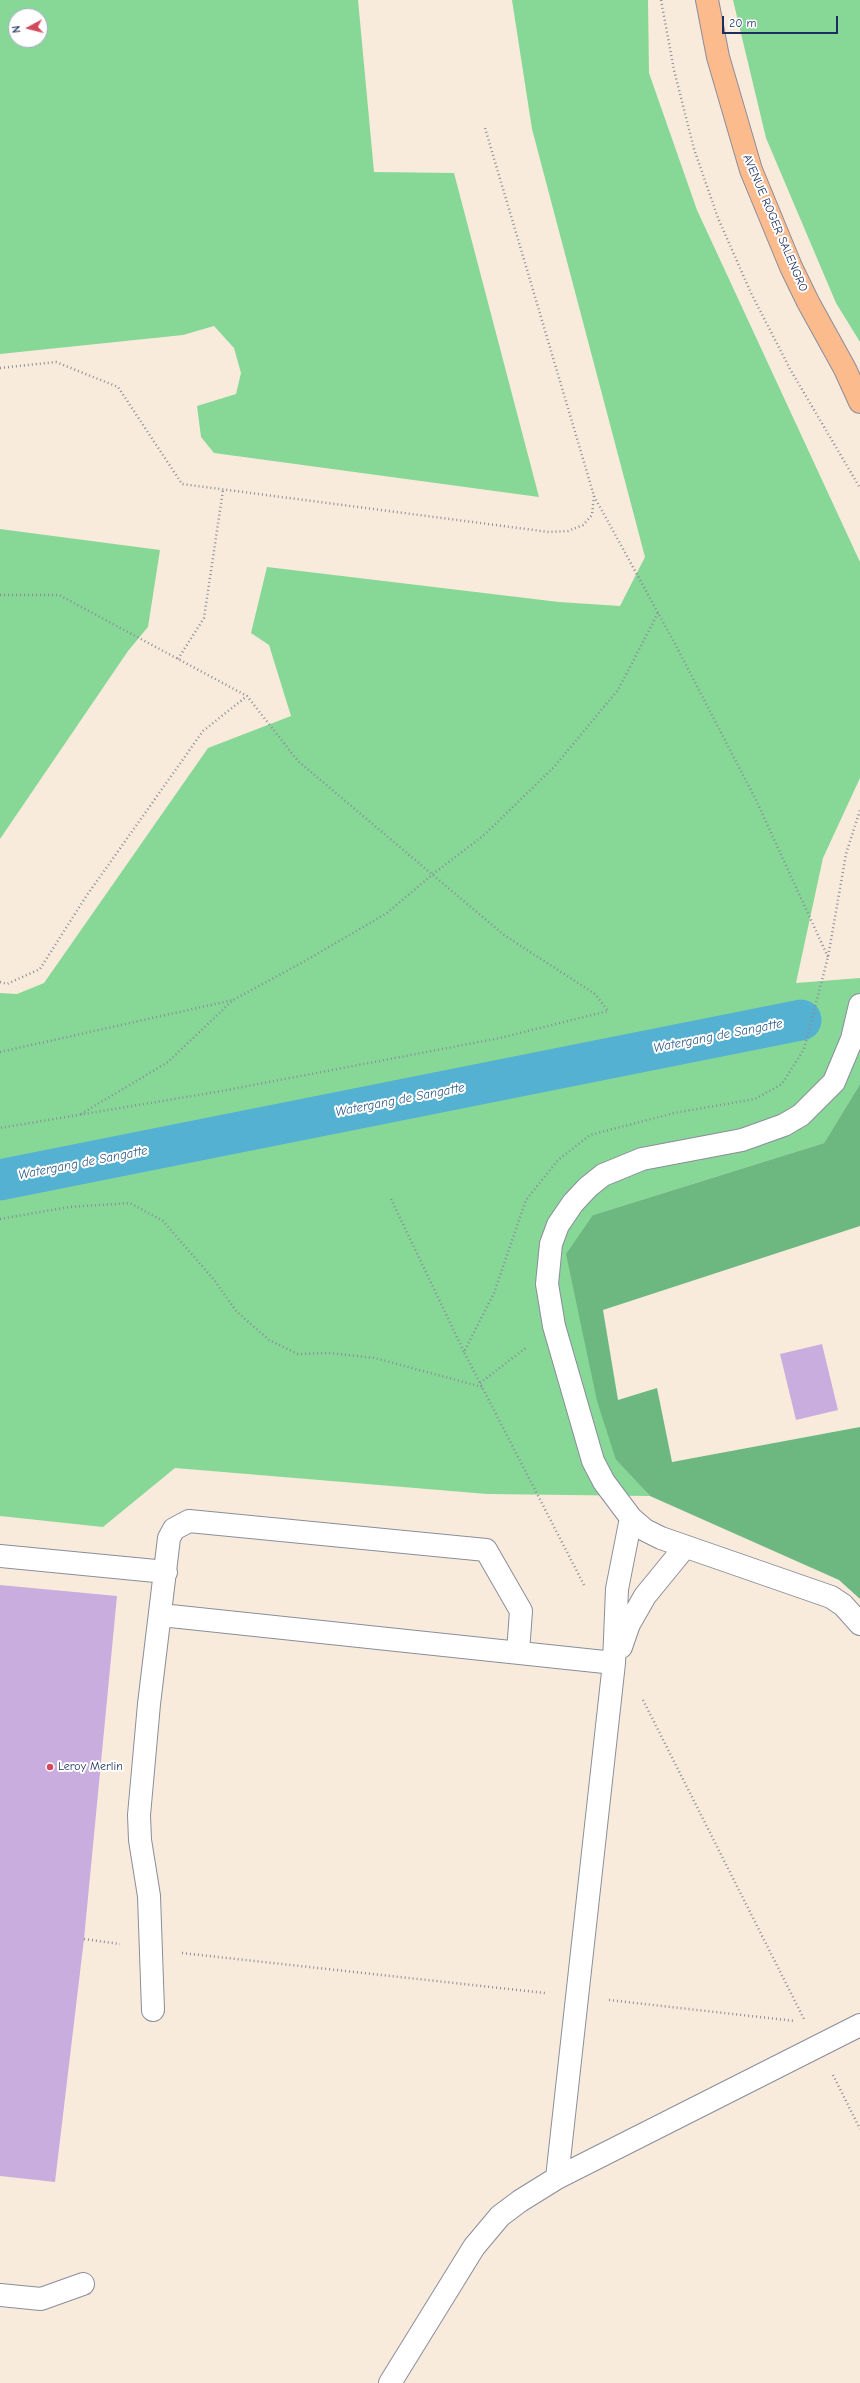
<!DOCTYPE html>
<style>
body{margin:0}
#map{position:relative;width:860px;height:2383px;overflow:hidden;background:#f9ebdb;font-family:"Comic Neue",sans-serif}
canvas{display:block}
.north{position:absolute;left:8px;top:8px;width:40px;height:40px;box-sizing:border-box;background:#fff;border:1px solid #a4acbf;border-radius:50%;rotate:263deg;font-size:11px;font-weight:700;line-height:16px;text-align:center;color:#1b2f5e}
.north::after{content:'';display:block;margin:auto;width:14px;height:18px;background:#d1495b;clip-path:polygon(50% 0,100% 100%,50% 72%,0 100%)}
.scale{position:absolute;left:722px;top:16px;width:116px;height:18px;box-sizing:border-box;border:2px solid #1b2f5e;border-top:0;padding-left:5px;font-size:12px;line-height:14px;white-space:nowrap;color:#1b2f5e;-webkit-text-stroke:3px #fff;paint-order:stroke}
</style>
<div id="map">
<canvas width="860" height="2383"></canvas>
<div class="north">N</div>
<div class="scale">20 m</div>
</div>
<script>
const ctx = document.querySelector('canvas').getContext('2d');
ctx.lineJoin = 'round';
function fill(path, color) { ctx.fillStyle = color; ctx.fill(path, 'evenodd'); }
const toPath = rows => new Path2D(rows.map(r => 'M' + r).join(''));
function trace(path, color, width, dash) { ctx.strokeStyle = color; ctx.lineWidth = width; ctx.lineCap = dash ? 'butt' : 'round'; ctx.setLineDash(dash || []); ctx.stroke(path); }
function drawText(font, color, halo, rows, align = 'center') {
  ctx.font = font + ' "Comic Neue",sans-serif'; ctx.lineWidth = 4; ctx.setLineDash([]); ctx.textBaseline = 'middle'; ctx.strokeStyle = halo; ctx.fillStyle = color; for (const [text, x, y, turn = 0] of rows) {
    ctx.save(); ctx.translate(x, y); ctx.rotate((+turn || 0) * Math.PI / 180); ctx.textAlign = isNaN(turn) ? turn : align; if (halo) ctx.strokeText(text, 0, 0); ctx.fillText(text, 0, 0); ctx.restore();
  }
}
fill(toPath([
 [0,0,358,0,374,172,454,173,539,497,214,453,201,437,197,406,236,394,241,373,234,348,214,326,183,335,0,354],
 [16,16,40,16,40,40,16,40],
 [512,0,648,0,649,73,697,210,860,562,860,778,823,858,796,983,860,978,860,1084,824,1143,593,1215,616,1460,650,1496,487,1494,175,1468,103,1527,0,1516,0,993,17,994,44,983,208,748,291,716,269,645,251,633,267,567,559,602,620,606,645,557,532,129],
 [733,0,860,0,860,342,836,303,766,138],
 [0,529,160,550,148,627,128,651,0,839]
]), '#87d797');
fill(toPath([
 [860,1084,860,1226,603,1310,618,1400,657,1388,672,1462,860,1427,860,1599,839,1580,650,1496,616,1460,597,1401,566,1254,593,1215,824,1143]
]), '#6db880');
trace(toPath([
 [0,1180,801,1020]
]), '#54b1d2', 41);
fill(toPath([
 [822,1344,838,1410,796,1420,780,1354],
 [0,1585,117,1596,84,1939,55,2182,0,2176]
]), '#c9addf');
const minor = toPath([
 [860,1005,852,1039,834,1082,801,1115,784,1125,742,1140,642,1159,603,1175,588,1187,573,1203,558,1225,551,1244,547,1284,554,1326,593,1461,604,1482,631,1518,645,1530,661,1538,831,1597,843,1605,860,1624],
 [0,1556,166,1572],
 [161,1615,614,1663],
 [621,1647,629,1624,645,1596,685,1547],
 [153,2010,149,1896,140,1840,139,1815,149,1704,169,1538,174,1529,189,1521,486,1550,521,1611,518,1652],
 [557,2178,614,1663,617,1589,631,1518],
 [0,2295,41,2299,83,2284],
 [390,2383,474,2247,500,2216,520,2201,557,2178,860,2025]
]);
const major = toPath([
 [707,0,718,57,751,170,791,267,808,302,845,369,860,402]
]);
trace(minor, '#8a8d9c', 24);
trace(major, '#8a8d9c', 24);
trace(toPath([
 [661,0,674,70,694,149,718,218,751,293,790,369,860,488],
 [0,368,56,362,118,387,182,484,549,532,568,531,583,525,592,515,594,496,485,128],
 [594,496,674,642,756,800,828,957],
 [0,595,59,595,247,696,298,761,504,935,595,994,608,1011,500,1038,222,1091,0,1128],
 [178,659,204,618,223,490],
 [0,982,7,984,40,969,85,898,203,731,247,696],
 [0,1052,233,1000],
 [81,1114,168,1062,233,1000,305,961,387,913,433,874,483,836,554,767,618,690,658,613],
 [391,1199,464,1352],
 [0,1219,69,1207,130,1203,163,1221,215,1281,236,1311,269,1340,298,1354,329,1353,375,1358,482,1387],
 [480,1383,527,1347],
 [584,1585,464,1352,494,1293,526,1200,558,1160,590,1135,674,1113,755,1099,782,1084,804,1049,828,957,846,854,860,810],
 [643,1700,804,2019],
 [84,1939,120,1944],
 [182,1953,545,1993],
 [609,2000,795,2021],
 [833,2075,860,2129]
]), '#8a8d9c', 2.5, [1, 3]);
trace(minor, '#fff', 22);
trace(major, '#fbbb8c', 22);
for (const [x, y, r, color] of [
 [50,1767,4,"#d1495b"]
]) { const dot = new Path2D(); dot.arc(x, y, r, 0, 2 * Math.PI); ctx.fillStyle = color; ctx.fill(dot); trace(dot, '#fff', 1.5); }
drawText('12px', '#1b2f5e', '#fff', [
 ["AVENUE ROGER SALENGRO",775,223,67]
]);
drawText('12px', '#1b2f5e', '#fff', [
 ["Leroy Merlin",58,1767]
], 'left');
drawText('italic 13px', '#2f5c87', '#fff', [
 ["Watergang de Sangatte",718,1036,-11],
 ["Watergang de Sangatte",400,1100,-11],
 ["Watergang de Sangatte",83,1163,-11]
]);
</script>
